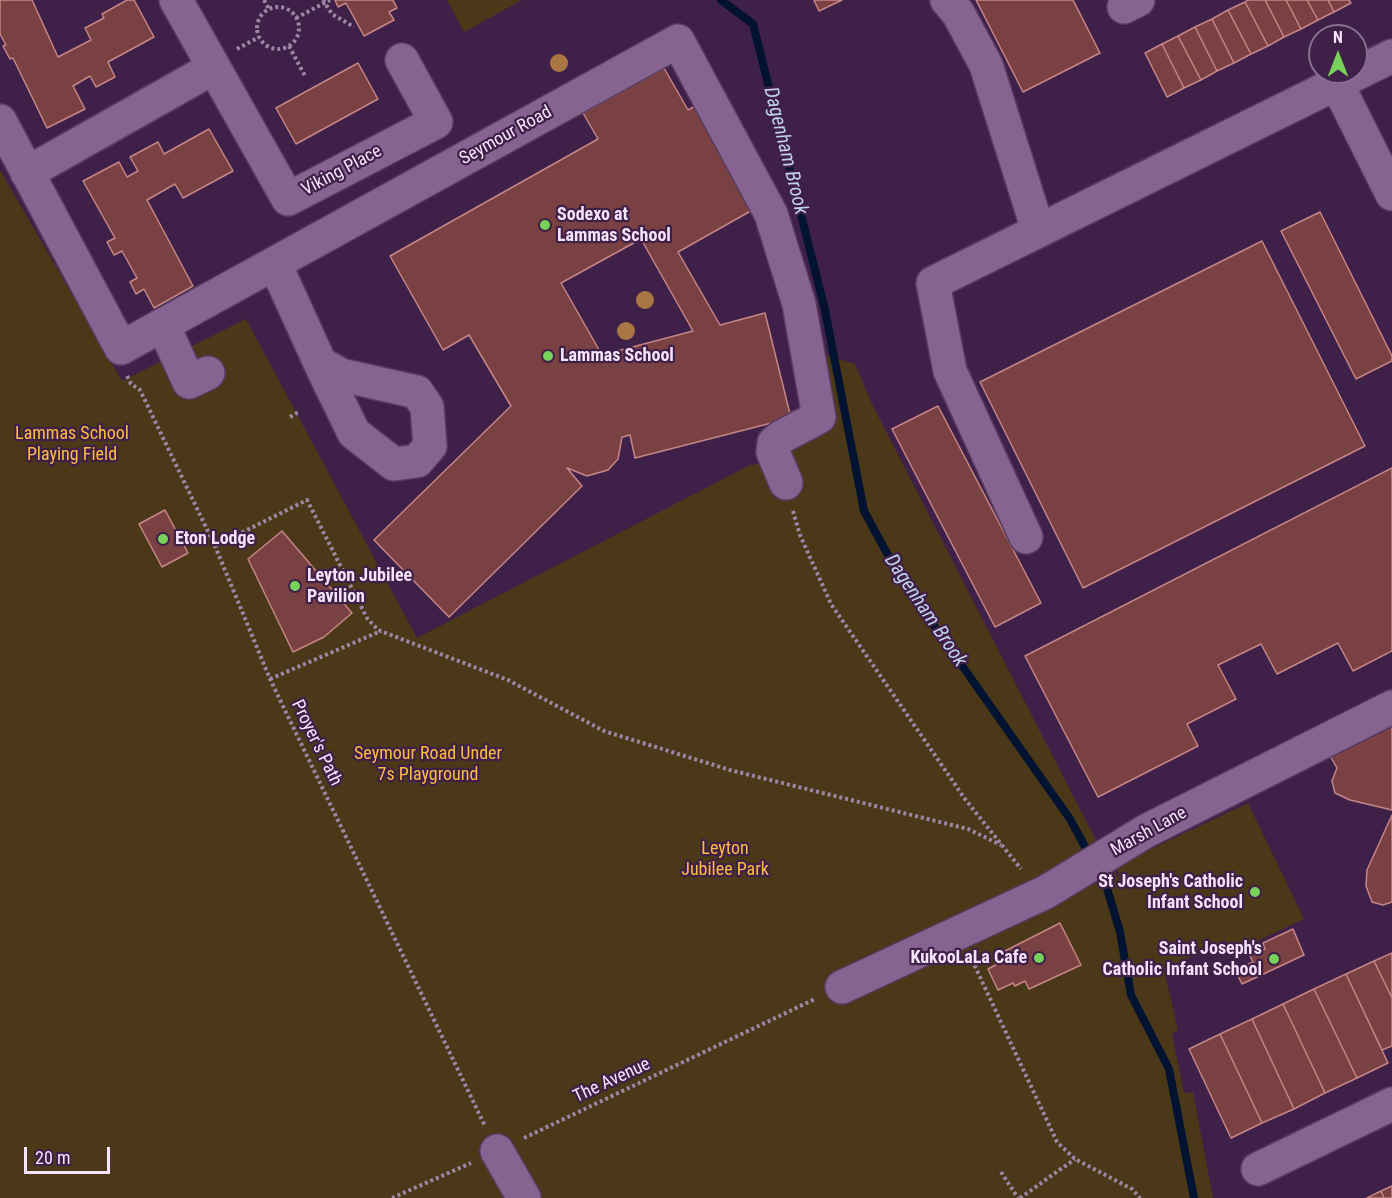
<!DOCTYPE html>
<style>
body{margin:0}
#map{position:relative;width:1392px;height:1198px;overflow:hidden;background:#3f2048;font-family:"Roboto Condensed",sans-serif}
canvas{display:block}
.north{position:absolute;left:1308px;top:24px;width:60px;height:60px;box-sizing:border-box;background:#3f2048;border:2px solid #886e90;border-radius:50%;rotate:0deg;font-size:16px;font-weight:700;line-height:24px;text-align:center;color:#f6e3fc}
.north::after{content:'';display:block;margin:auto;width:21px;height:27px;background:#78d259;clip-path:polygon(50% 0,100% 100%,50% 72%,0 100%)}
.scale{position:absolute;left:24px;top:1147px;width:86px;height:27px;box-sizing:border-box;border:3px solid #f6e3fc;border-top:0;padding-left:8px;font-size:18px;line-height:21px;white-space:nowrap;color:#f6e3fc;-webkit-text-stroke:4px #3f2048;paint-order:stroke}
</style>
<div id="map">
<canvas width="1392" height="1198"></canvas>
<div class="north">N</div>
<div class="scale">20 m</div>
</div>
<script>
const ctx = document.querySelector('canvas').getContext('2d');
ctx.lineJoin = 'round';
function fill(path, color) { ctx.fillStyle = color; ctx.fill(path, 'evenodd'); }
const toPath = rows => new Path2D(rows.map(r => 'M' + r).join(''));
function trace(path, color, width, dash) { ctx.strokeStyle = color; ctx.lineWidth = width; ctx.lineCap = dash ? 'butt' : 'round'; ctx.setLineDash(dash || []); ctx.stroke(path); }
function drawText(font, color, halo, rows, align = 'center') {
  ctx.font = font + ' "Roboto Condensed",sans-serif'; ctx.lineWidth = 4.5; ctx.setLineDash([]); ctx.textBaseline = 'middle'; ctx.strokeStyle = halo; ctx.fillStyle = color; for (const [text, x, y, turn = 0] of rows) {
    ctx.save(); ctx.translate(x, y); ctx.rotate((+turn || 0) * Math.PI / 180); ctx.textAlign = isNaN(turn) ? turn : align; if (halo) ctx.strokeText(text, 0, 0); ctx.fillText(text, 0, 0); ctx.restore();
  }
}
fill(toPath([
 [447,0,522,0,464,32],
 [0,170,122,381,246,319,417,638,750,465,784,461,819,353,855,364,871,402,1105,858,1122,884,1115,866,1248,803,1304,919,1232,953,1225,940,1164,970,1178,1030,1172,1034,1184,1093,1193,1092,1213,1198,0,1198]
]), '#4a3818');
trace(toPath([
 [721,0,753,24,825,310,864,511,901,579,1070,819,1090,856],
 [1097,867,1106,885,1120,932,1131,995,1169,1069,1194,1198]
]), '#021331', 8);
const building = toPath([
 [0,0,32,0,58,57,91,40,85,28,104,18,102,14,127,0,134,0,154,37,108,62,115,77,96,87,90,76,73,86,85,109,47,128,13,58,10,59,3,46,6,45,0,34,0,0],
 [335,0,393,0,397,8,389,12,394,20,364,36,346,3,338,7,335,0],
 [814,0,842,0,819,11,814,0],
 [976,0,1073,0,1100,53,1023,92,976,0],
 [1248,0,1265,0,1284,37,1268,46,1245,2,1248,0],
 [1265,0,1286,0,1301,29,1284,37,1265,0],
 [1286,0,1307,0,1318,20,1301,29,1286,0],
 [1307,0,1328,0,1334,12,1318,20,1307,0],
 [1328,0,1349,0,1351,3,1334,12,1328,0],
 [1245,2,1268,46,1251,54,1228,10,1245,2],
 [1228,10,1251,54,1234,63,1212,19,1228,10],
 [1212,19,1234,63,1217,71,1195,27,1212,19],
 [1195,27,1217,71,1201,80,1178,36,1195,27],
 [1178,36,1201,80,1184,88,1162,44,1178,36],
 [1162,44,1184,88,1167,97,1145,53,1162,44],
 [358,63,378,99,296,144,276,108,358,63],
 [664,68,688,110,697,105,756,208,678,252,720,325,765,313,791,418,635,458,630,435,622,437,618,459,608,470,587,476,567,468,582,486,449,617,374,540,511,406,469,335,443,350,390,256,598,139,583,113,664,68],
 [641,239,693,331,602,355,561,283,641,239],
 [209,129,233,171,183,198,175,184,147,200,193,286,154,308,144,289,136,294,130,282,137,278,122,251,114,255,107,242,115,238,83,181,119,162,127,177,138,171,130,157,158,142,164,154,209,129],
 [1320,212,1392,356,1392,361,1356,379,1281,231,1320,212],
 [1262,241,1365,446,1083,588,980,382,1262,241],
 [938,406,1041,603,995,627,892,429,938,406],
 [1392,468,1392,651,1353,671,1338,643,1277,674,1261,644,1218,665,1236,699,1187,724,1198,746,1098,797,1025,656,1392,468],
 [165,510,188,553,162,567,139,524,165,510],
 [282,531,352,613,324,637,293,652,248,559,282,531],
 [1392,722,1392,810,1350,800,1335,793,1332,781,1337,768,1329,754,1392,722],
 [1392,815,1392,902,1383,905,1372,902,1366,886,1367,870,1392,815],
 [1060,923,1081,965,1029,989,1025,981,1015,986,1013,983,998,990,988,969,1003,961,999,954,1060,923],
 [1293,929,1304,955,1242,984,1235,970,1253,962,1250,956,1265,949,1263,943,1293,929],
 [1392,953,1392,998,1374,961,1392,953],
 [1374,961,1392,998,1392,1046,1382,1050,1346,974,1374,961],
 [1346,974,1388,1063,1357,1078,1314,989,1346,974],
 [1314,989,1357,1078,1325,1093,1283,1004,1314,989],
 [1283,1004,1325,1093,1294,1109,1252,1019,1283,1004],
 [1252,1019,1294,1109,1262,1123,1220,1034,1252,1019],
 [1220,1034,1262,1123,1231,1138,1189,1049,1220,1034],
 [1392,1186,1392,1198,1384,1198,1381,1191,1392,1186],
 [1381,1191,1384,1198,1367,1198,1381,1191]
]);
fill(building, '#7a4143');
trace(building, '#c68687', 1.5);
const minor = toPath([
 [176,0,288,199,436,122,402,60],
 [947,0,958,13,986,65,1038,230],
 [1124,7,1138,0],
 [1337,84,1392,194],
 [0,121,121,348,678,41,771,214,799,304,819,417,781,437,774,443,773,452,786,483],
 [27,173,213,68],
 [275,264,320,363,330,384,354,433,394,464,417,461,430,446,427,407,417,392,341,375,320,363],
 [163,325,189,382,208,373],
 [1026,537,950,371,933,283,1392,56],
 [842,987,1046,892,1146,831,1392,707],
 [497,1151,524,1198],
 [1258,1169,1392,1104]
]);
trace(minor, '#573c5f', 36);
trace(toPath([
 [264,0,269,9],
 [323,0,332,14,354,27],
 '257 28a21 21 0 1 1 42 0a21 21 0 1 1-42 0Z',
 [296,18,330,0],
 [289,46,305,76],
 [237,49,259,37],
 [127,376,131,384,140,390,215,546,270,679,485,1126],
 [290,417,300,411],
 [793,511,800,535,831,604,965,799,1021,869],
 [215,546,307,500,367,618,378,630,508,680,604,731,730,770,968,829,1001,845],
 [270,679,381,631],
 [972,960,1057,1142,1075,1159,1132,1189,1140,1198],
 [524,1138,815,999],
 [1001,1172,1018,1198],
 [392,1198,471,1163],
 [1020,1198,1075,1159]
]), '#9f86a6', 4, [3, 3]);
trace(minor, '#866390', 33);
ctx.fillStyle = '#a97644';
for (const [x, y] of [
 [559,63],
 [645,300],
 [626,331]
]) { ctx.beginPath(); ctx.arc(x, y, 9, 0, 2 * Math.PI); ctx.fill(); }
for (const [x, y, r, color] of [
 [545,225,6,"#78d259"],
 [548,356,6,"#78d259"],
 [163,539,6,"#78d259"],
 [295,586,6,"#78d259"],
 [1255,892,6,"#78d259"],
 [1039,958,6,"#78d259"],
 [1274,959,6,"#78d259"]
]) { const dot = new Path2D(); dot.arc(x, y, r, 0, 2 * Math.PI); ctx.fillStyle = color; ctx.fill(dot); trace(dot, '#3f2048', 2); }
drawText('18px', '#f6e3fc', '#3f2048', [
 ["Seymour Road",506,136,-29],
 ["Viking Place",342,171,-28],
 ["Proyer's Path",316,743,64],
 ["Marsh Lane",1149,832,-29],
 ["The Avenue",612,1081,-25]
]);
drawText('bold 18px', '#f6e3fc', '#3f2048', [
 ["Sodexo at",557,215],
 ["Lammas School",557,236],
 ["Lammas School",560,356],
 ["Eton Lodge",175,539],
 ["Leyton Jubilee",307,576],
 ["Pavilion",307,597],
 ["St Joseph's Catholic",1243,882,"right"],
 ["Infant School",1243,903,"right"],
 ["Saint Joseph's",1262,949,"right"],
 ["Catholic Infant School",1262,970,"right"],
 ["KukooLaLa Cafe",1027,958,"right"]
], 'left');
drawText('18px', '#ffbc41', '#3f2048', [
 ["Lammas School",72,434],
 ["Playing Field",72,455],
 ["Seymour Road Under",428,754],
 ["7s Playground",428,775],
 ["Leyton",725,849],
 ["Jubilee Park",725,870]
]);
drawText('italic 20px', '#c2d2ea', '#3f2048', [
 ["Dagenham Brook",785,151,76],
 ["Dagenham Brook",925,611,56]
]);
</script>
